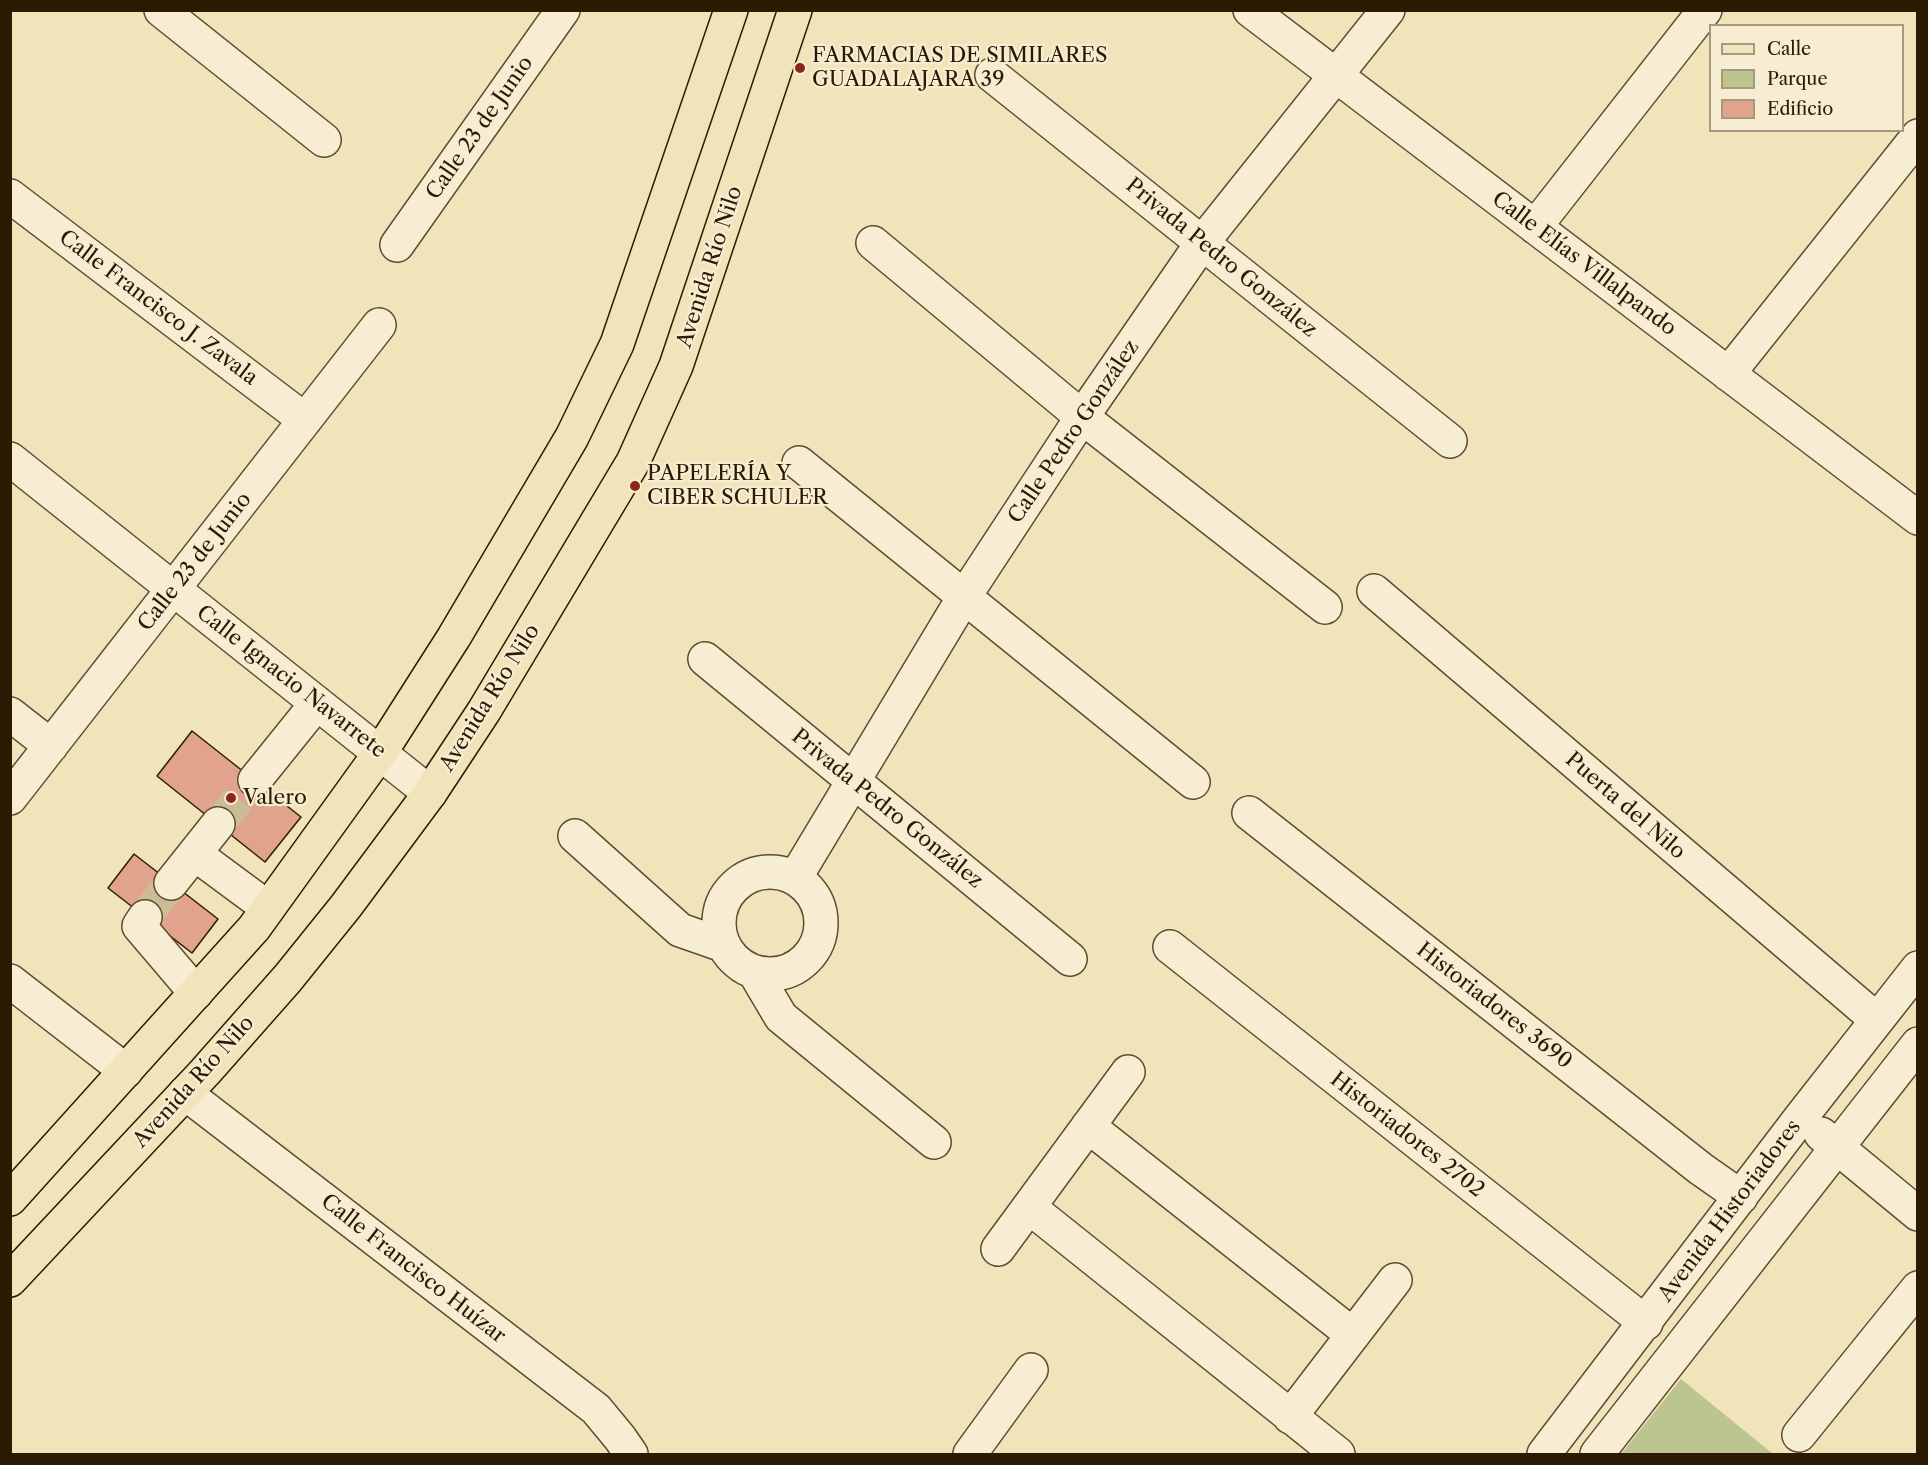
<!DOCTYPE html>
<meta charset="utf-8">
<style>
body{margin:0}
#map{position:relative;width:1928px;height:1465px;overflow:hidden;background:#f2e4ba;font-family:"Libre Caslon Text",serif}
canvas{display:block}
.frame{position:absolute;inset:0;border:12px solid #2c1a03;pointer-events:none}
.legend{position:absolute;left:1709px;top:24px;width:195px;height:108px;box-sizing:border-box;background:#f7edd2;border:2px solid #a6997f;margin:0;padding:8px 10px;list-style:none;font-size:18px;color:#2c1a03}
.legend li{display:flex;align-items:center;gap:12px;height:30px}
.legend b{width:30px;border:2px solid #a6997f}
</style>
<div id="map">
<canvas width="1928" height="1465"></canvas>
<div class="frame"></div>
<ul class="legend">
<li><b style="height:8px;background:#f2e4ba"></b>Calle</li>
<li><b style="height:16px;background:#bcc48f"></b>Parque</li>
<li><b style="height:16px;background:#e2a38d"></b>Edificio</li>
</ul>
</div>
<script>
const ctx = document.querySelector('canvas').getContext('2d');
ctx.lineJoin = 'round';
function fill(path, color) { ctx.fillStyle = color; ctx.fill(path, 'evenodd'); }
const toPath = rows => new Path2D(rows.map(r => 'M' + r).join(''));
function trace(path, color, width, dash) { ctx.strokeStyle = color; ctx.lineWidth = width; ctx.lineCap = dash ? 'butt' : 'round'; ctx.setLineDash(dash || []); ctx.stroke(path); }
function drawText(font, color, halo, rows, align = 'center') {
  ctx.font = font + ' "Libre Caslon Text",serif'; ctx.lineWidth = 4.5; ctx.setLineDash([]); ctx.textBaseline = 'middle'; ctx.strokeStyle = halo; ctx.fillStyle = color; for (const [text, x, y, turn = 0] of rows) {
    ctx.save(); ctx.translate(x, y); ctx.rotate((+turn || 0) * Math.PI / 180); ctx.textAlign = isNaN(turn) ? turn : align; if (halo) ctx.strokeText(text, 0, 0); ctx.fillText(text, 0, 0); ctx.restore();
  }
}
fill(toPath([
 [1681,1379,1773,1454,1621,1454]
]), '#bcc48f');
const building = toPath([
 [192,731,301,817,265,862,157,776,192,731],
 [134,854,218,919,192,953,108,888,134,854]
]);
fill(building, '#e2a38d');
trace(building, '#2c1a03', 1.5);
trace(toPath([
 [218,824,255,780],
 [145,917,171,883]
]), '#cabc95', 33, [33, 16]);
const minor = toPath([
 [161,10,324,140],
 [1250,10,1918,518],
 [992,75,1450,441],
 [10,196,305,420],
 [1535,227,1705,10],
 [873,243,1082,417,1325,607],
 [397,245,563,10],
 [1728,374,1918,136],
 [10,459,430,793],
 [799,463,1193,782],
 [1374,591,1877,1020],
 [705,659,1070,959],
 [10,714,51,746],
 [255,780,317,703],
 [10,798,379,325],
 [1249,813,1701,1169,1741,1197],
 [575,836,680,930,723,945],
 [195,854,268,908],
 '719 923a51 51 0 1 1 102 0a51 51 0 1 1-102 0Z',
 [795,878,964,597,1082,417,1202,243,1388,10],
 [171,883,218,824],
 [145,917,139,926,196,993],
 [1170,947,1646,1323],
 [755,973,781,1017,934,1142],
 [10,981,126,1071],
 [185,1093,596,1409,620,1438,631,1454],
 [1088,1126,1353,1335],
 [1821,1134,1918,1214],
 [1029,1207,1338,1454],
 [998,1249,1128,1072],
 [1290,1417,1395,1280],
 [1799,1435,1918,1288],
 [970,1454,1031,1370],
 [1544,1454,1801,1117,1918,968],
 [1597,1454,1918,1044]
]);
const major = toPath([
 [10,1199,254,928,380,753,454,637,572,437,617,344,731,10],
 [10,1280,205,1072,288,978,346,906,430,793,484,711,633,462,676,366,795,10]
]);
trace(minor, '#5e4c31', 36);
trace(major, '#2c1a03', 36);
trace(minor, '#f7edd2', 33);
trace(major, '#f2e4ba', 33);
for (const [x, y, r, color] of [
 [800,68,6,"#8f2418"],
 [635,486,6,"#8f2418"],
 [231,798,6,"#8f2418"]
]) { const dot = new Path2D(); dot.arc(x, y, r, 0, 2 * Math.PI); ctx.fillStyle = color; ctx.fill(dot); trace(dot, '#f7edd2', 2); }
drawText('21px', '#2c1a03', '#f7edd2', [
 ["FARMACIAS DE SIMILARES",812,56],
 ["GUADALAJARA 39",812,80],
 ["PAPELERÍA Y",647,474],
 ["CIBER SCHULER",647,498],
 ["Valero",243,798]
], 'left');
drawText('21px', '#2c1a03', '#f7edd2', [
 ["Calle 23 de Junio",480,128,-55],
 ["Privada Pedro González",1221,258,39],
 ["Calle Elías Villalpando",1584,264,37],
 ["Avenida Río Nilo",710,267,-72],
 ["Calle Francisco J. Zavala",158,308,37],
 ["Calle Pedro González",1074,432,-56],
 ["Calle 23 de Junio",195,562,-52],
 ["Calle Ignacio Navarrete",291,682,38],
 ["Avenida Río Nilo",490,698,-58],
 ["Puerta del Nilo",1625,806,41],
 ["Privada Pedro González",887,809,39],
 ["Historiadores 3690",1494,1006,38],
 ["Avenida Río Nilo",194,1082,-48],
 ["Historiadores 2702",1407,1135,38],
 ["Avenida Historiadores",1730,1211,-53],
 ["Calle Francisco Huízar",413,1269,38]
]);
</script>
